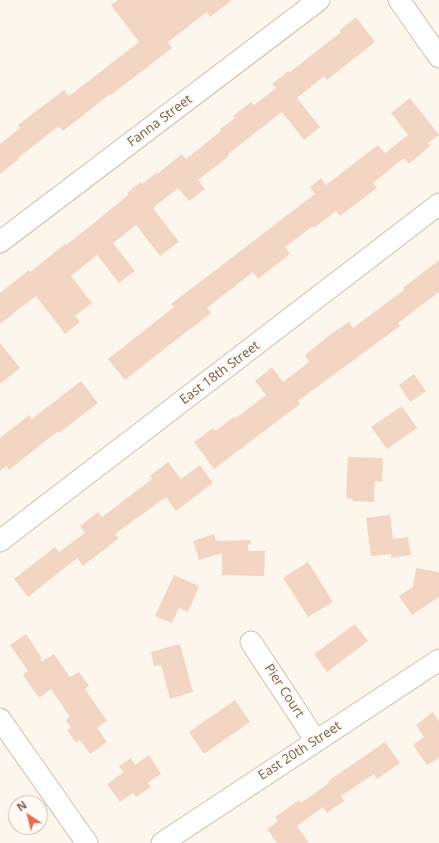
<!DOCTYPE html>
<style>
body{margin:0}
#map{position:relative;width:439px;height:843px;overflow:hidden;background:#fdf6ec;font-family:"Open Sans",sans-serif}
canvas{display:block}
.north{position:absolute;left:8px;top:795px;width:40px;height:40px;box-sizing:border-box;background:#fffaf3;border:1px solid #cabbb1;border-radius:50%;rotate:325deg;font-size:11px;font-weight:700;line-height:16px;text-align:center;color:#7a5c4d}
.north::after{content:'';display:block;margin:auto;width:14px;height:18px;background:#e76f51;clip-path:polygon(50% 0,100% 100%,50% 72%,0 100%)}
</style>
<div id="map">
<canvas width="439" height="843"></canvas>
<div class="north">N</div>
</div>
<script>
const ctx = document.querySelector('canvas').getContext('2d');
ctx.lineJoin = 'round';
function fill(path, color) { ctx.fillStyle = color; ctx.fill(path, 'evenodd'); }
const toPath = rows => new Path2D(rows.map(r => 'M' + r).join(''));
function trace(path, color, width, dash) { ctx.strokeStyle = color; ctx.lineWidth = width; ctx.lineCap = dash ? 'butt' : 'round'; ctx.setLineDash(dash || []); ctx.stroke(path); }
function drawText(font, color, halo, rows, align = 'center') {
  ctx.font = font + ' "Open Sans",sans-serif'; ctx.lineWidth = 3.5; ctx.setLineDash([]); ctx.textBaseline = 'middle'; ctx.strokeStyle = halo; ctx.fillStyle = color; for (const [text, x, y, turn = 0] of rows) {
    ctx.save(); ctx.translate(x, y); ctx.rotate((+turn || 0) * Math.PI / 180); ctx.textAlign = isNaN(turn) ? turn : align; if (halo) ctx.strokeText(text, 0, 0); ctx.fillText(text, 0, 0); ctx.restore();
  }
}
fill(toPath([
 [118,0,232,0,210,17,207,12,168,42,172,48,111,95,110,94,63,131,59,126,18,158,19,159,0,174,0,144,20,128,18,125,64,90,69,96,139,42,111,5],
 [356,17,375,42,327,80,324,76,297,98,320,127,304,140,282,112,228,154,229,156,198,180,205,189,189,201,178,188,153,208,179,242,160,256,136,225,113,243,135,271,119,283,97,255,71,276,92,303,75,316,80,322,65,334,36,296,0,324,0,293,29,270,30,272,65,244,66,245,89,227,128,195,127,193,140,182,142,184,156,173,157,174,182,154,186,159,221,131,220,129,235,118,233,116,251,102,254,105,276,88,272,84,288,71,290,72,341,32,340,30],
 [410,98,439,135,428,143,430,146,409,164,404,158,373,183,377,188,340,216,336,211,314,228,313,226,285,247,290,254,258,279,253,272,207,308,211,313,191,329,191,328,125,380,108,359,174,307,171,304,315,194,310,187,321,178,326,185,378,145,385,153,408,135,391,113],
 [439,260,439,292,398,323,400,326,298,401,300,404,214,469,194,442,213,428,215,431,234,417,236,418,266,395,255,381,272,367,283,382,309,362,305,355,331,334,349,322,353,328,404,290,403,288],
 [0,343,20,368,0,384],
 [414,374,426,391,410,402,399,385],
 [81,381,98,403,59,433,58,431,9,470,6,466,0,471,0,438,29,415,32,419],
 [402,406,417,428,387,449,371,427],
 [348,457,383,458,382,482,375,481,374,502,352,501,353,499,346,498],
 [168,462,181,479,200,465,213,483,176,511,166,497,115,534,119,538,83,566,77,558,28,597,14,579,55,547,59,552,85,533,80,526,98,512,102,517,152,479,150,476],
 [390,515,393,539,408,537,411,555,391,558,391,554,371,556,366,518],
 [214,534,216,541,250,540,251,544,248,545,248,551,265,551,264,576,222,575,222,553,199,560,193,541],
 [308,562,333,602,308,617,283,578],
 [416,568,439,572,439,597,412,615,399,596,413,587],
 [174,575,199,586,188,612,179,608,172,623,155,616],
 [355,624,368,641,327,672,314,654],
 [26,634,41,657,41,662,54,654,70,677,79,672,89,686,85,689,107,721,97,728,107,742,90,754,80,740,76,743,67,730,71,728,66,720,70,717,51,689,39,698,23,675,28,671,10,645],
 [180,644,193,692,170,699,161,665,154,666,151,652],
 [235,700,250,722,204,754,189,732],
 [433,712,439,721,439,758,427,765,413,745,424,737,416,725],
 [385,742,400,763,377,779,374,774,341,796,344,801,327,813,323,807,297,826,309,843,277,843,267,829,278,821,275,817,299,800,301,803,329,783,328,781],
 [149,755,161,774,148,783,151,787,136,797,133,793,120,802,107,784,124,772,119,766,131,758,135,765]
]), '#f3d5c3');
const minor = toPath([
 [399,0,439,57],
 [0,242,319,0],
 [0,541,439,204],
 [251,642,316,741],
 [0,719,87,843],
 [162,843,439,660]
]);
trace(minor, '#d1beb0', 23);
trace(minor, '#fff', 21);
drawText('13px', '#7a5c4d', '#fffaf3', [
 ["Fanna Street",160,121,-37],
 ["East 18th Street",220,373,-37],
 ["Pier Court",284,691,57],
 ["East 20th Street",300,751,-33]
]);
</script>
